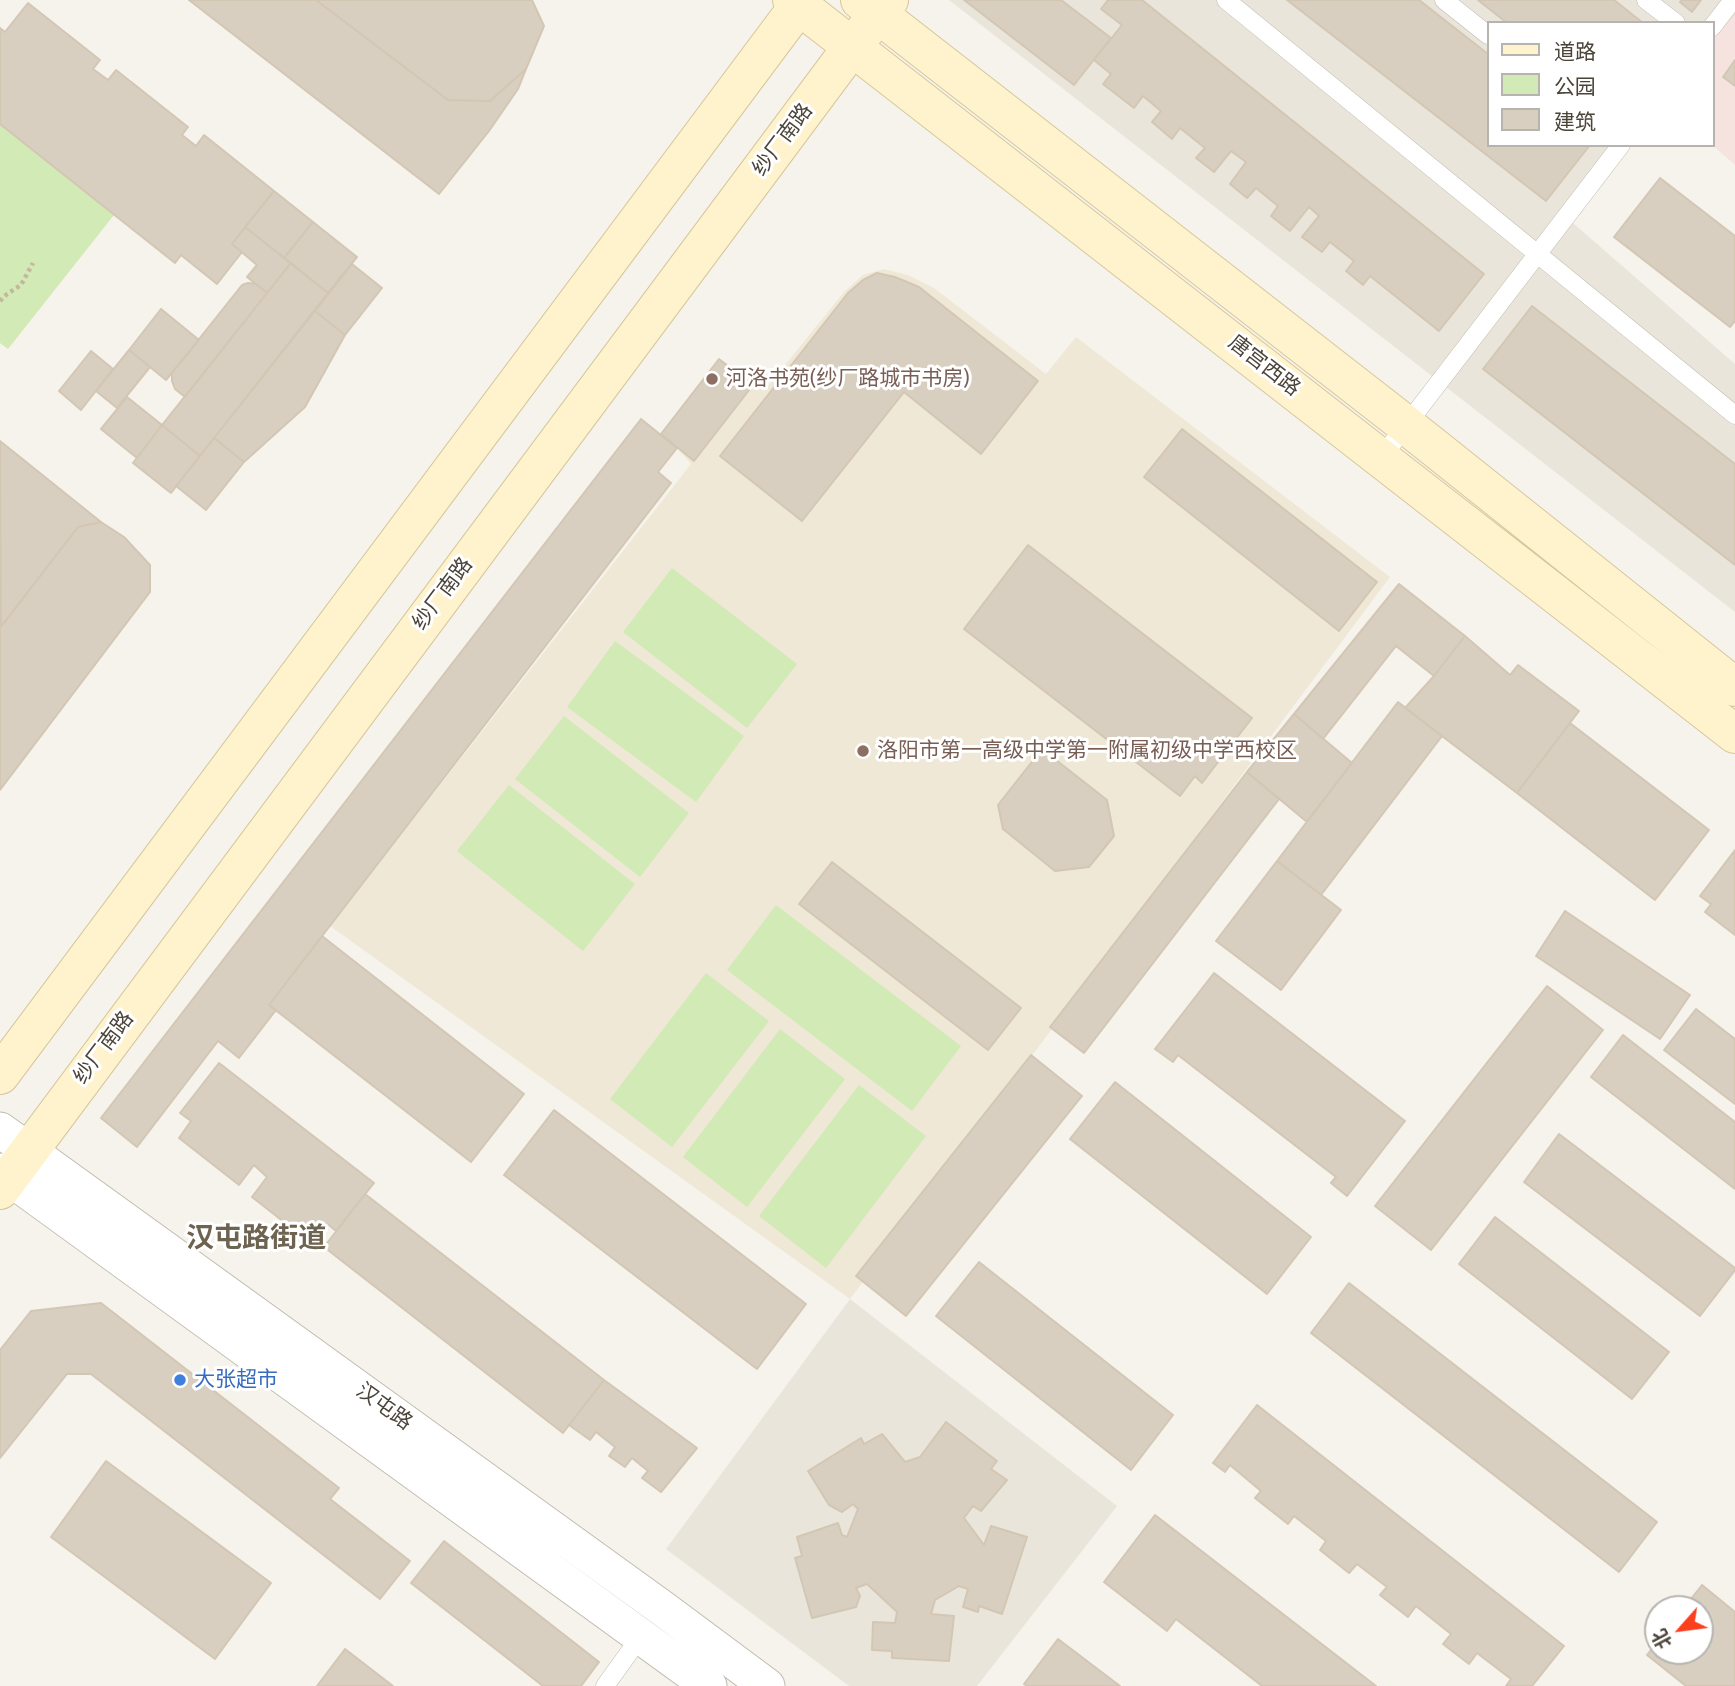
<!DOCTYPE html>
<meta charset="utf-8">
<style>
body{margin:0}
#map{position:relative;width:1735px;height:1686px;overflow:hidden;background:#f6f3ec;font-family:"Fira Sans Condensed","Noto Sans SC",sans-serif}
canvas{display:block}
.legend{position:absolute;left:1487px;top:21px;width:228px;height:126px;box-sizing:border-box;background:#fff;border:2px solid #b7b4b0;margin:0;padding:9px 12px;list-style:none;font-size:21px;color:#4b4439}
.legend li{display:flex;align-items:center;gap:14px;height:35px}
.legend b{width:35px;border:2px solid #b7b4b0}
.north{position:absolute;left:1644px;top:1595px;width:70px;height:70px;box-sizing:border-box;background:#fff;border:2px solid #b7b4b0;border-radius:50%;rotate:242deg;font-size:19px;font-weight:700;line-height:28px;text-align:center;color:#4b4439}
.north::after{content:'';display:block;margin:auto;width:24px;height:32px;background:#fc3f1d;clip-path:polygon(50% 0,100% 100%,50% 72%,0 100%)}
</style>
<div id="map">
<canvas width="1735" height="1686"></canvas>
<ul class="legend">
<li><b style="height:9px;background:#fff3cd"></b>道路</li>
<li><b style="height:19px;background:#d2eab5"></b>公园</li>
<li><b style="height:19px;background:#d8cfc1"></b>建筑</li>
</ul>
<div class="north">北</div>
</div>
<script>
const ctx = document.querySelector('canvas').getContext('2d');
ctx.lineJoin = 'round';
function fill(path, color) { ctx.fillStyle = color; ctx.fill(path, 'evenodd'); }
const toPath = rows => new Path2D(rows.map(r => 'M' + r).join(''));
function trace(path, color, width, dash) { ctx.strokeStyle = color; ctx.lineWidth = width; ctx.lineCap = dash ? 'butt' : 'round'; ctx.setLineDash(dash || []); ctx.stroke(path); }
function drawText(font, color, halo, rows, align = 'center') {
  ctx.font = font + ' "Fira Sans Condensed","Noto Sans SC",sans-serif'; ctx.lineWidth = 6; ctx.setLineDash([]); ctx.textBaseline = 'middle'; ctx.strokeStyle = halo; ctx.fillStyle = color; for (const [text, x, y, turn = 0] of rows) {
    ctx.save(); ctx.translate(x, y); ctx.rotate((+turn || 0) * Math.PI / 180); ctx.textAlign = isNaN(turn) ? turn : align; if (halo) ctx.strokeText(text, 0, 0); ctx.fillText(text, 0, 0); ctx.restore();
  }
}
fill(toPath([
 [949,0,1735,0,1712,23,1488,23,1488,145,1622,145,1566,217,1735,364,1735,612],
 [850,1299,1117,1506,977,1686,849,1686,666,1549]
]), '#eae5da');
fill(toPath([
 [884,269,908,275,934,288,1046,374,1076,337,1390,577,850,1299,330,926,691,464,677,448,661,434,719,359,764,391,844,292,863,275]
]), '#efe8d6');
fill(toPath([
 [1735,0,1735,165,1712,145,1712,28]
]), '#f6e3e0');
fill(toPath([
 [0,124,114,215,8,349,0,343],
 [672,568,797,664,747,728,623,632],
 [615,641,744,736,696,802,567,707],
 [564,716,689,813,640,877,515,779],
 [509,785,635,884,583,951,457,851],
 [776,905,961,1046,912,1111,727,970],
 [706,973,769,1021,672,1147,610,1099],
 [780,1029,845,1079,747,1207,683,1157],
 [859,1085,926,1136,826,1268,759,1216]
]), '#d2eab5');
const building = toPath([
 [189,0,316,0,448,100,490,101,526,69,518,89,489,131,439,194,189,0],
 [316,0,532,0,544,26,526,69,490,101,448,100,316,0],
 [964,0,1061,0,1111,38,1074,85,964,0],
 [1108,0,1142,0,1484,274,1439,331,1370,276,1363,285,1346,271,1354,261,1330,242,1322,252,1302,237,1319,216,1309,207,1290,231,1271,216,1278,206,1256,188,1247,198,1230,184,1246,162,1231,151,1214,172,1196,158,1205,148,1180,128,1172,139,1152,122,1161,111,1143,96,1134,108,1103,84,1111,74,1094,60,1122,25,1101,9,1108,0],
 [1287,0,1419,0,1488,54,1488,145,1590,145,1546,201,1287,0],
 [1478,0,1614,0,1643,23,1507,23,1478,0],
 [1682,0,1701,0,1692,12,1680,2,1682,0],
 [28,3,100,60,93,69,108,80,116,70,188,127,182,135,196,146,204,135,274,191,232,244,242,252,217,284,181,255,175,263,0,124,0,28,5,32,28,3],
 [1735,60,1735,86,1723,77,1735,60],
 [1660,178,1735,236,1735,321,1730,327,1614,237,1660,178],
 [274,191,313,222,284,258,245,227,274,191],
 [313,222,357,257,328,293,284,258,313,222],
 [245,227,291,263,267,293,247,277,257,265,232,244,245,227],
 [291,263,328,293,200,456,162,425,291,263],
 [352,264,382,288,345,335,315,311,352,264],
 [877,273,895,277,919,287,1038,381,981,454,904,392,802,521,720,456,848,293,863,280,877,273],
 [248,283,256,284,267,293,185,397,175,389,172,381,172,373,242,285,248,283],
 [1532,306,1735,464,1735,565,1483,369,1532,306],
 [161,309,199,340,166,380,129,350,161,309],
 [315,311,345,335,305,407,244,462,214,438,315,311],
 [129,350,150,367,117,408,96,391,129,350],
 [91,351,113,369,81,410,59,391,91,351],
 [719,359,753,385,694,461,661,434,719,359],
 [127,397,162,425,137,458,101,429,127,397],
 [641,419,677,448,658,472,671,483,269,1005,276,1010,239,1058,218,1041,137,1147,101,1118,641,419],
 [162,425,200,456,171,493,133,463,162,425],
 [1182,429,1377,582,1339,631,1144,477,1182,429],
 [214,438,244,462,206,510,176,486,214,438],
 [0,441,101,522,78,527,1,627,0,441],
 [101,522,124,537,150,565,150,592,0,790,0,628,78,527,101,522],
 [1028,545,1252,718,1202,783,1195,776,1180,796,964,629,1028,545],
 [1399,584,1465,636,1434,676,1396,646,1323,739,1294,714,1399,584],
 [1465,636,1510,675,1518,665,1579,711,1517,793,1405,708,1434,676,1465,636],
 [1398,702,1442,736,1321,895,1277,861,1398,702],
 [1294,714,1352,763,1307,822,1247,772,1294,714],
 [1570,723,1709,830,1655,900,1517,793,1570,723],
 [1042,749,1107,800,1114,836,1089,867,1055,871,1003,829,998,805,1042,749],
 [1247,772,1279,799,1084,1053,1050,1027,1247,772],
 [1735,850,1735,935,1705,912,1711,904,1700,896,1735,850],
 [1277,861,1341,910,1281,990,1216,941,1277,861],
 [832,862,1021,1008,988,1050,799,904,832,862],
 [1565,911,1690,995,1660,1039,1536,956,1565,911],
 [322,936,524,1094,471,1162,269,1005,322,936],
 [1214,973,1405,1121,1347,1196,1331,1183,1336,1177,1178,1055,1173,1062,1155,1049,1214,973],
 [1547,986,1603,1030,1431,1250,1375,1206,1547,986],
 [1696,1009,1735,1039,1735,1104,1664,1050,1696,1009],
 [1623,1035,1735,1122,1735,1189,1591,1077,1623,1035],
 [1031,1055,1082,1096,906,1316,856,1276,1031,1055],
 [219,1063,374,1183,336,1231,328,1224,312,1244,252,1197,267,1177,254,1165,239,1185,179,1138,191,1121,180,1113,219,1063],
 [1115,1082,1311,1237,1267,1294,1070,1139,1115,1082],
 [554,1110,806,1304,757,1369,504,1175,554,1110],
 [1559,1134,1735,1268,1735,1270,1700,1316,1524,1182,1559,1134],
 [365,1194,604,1380,563,1433,324,1247,365,1194],
 [1495,1217,1669,1352,1632,1399,1459,1264,1495,1217],
 [979,1262,1173,1415,1131,1470,936,1316,979,1262],
 [1349,1283,1657,1522,1619,1572,1311,1333,1349,1283],
 [101,1303,339,1488,330,1499,410,1561,380,1599,91,1374,67,1374,0,1458,0,1350,31,1311,101,1303],
 [604,1380,697,1448,661,1492,642,1478,648,1471,632,1458,625,1467,609,1456,615,1447,596,1432,590,1440,569,1425,604,1380],
 [1257,1405,1564,1646,1532,1686,1506,1686,1511,1679,1477,1653,1469,1664,1443,1644,1451,1634,1416,1606,1408,1617,1380,1595,1387,1587,1357,1564,1349,1573,1320,1550,1326,1541,1294,1516,1288,1524,1255,1498,1261,1491,1230,1465,1225,1472,1213,1463,1257,1405],
 [946,1422,997,1461,991,1469,1007,1480,981,1511,973,1506,964,1518,984,1545,991,1526,1027,1537,1002,1614,979,1606,978,1612,963,1607,968,1589,959,1586,935,1600,931,1614,954,1616,949,1661,892,1658,892,1651,872,1650,873,1622,895,1623,897,1612,867,1584,856,1588,860,1596,856,1607,812,1618,795,1558,802,1556,797,1537,838,1523,842,1535,847,1537,858,1509,853,1504,842,1512,829,1505,808,1471,861,1438,864,1444,882,1434,905,1462,920,1457,946,1422],
 [106,1461,271,1583,215,1659,51,1537,106,1461],
 [1155,1515,1376,1686,1262,1686,1176,1619,1167,1631,1104,1582,1155,1515],
 [444,1541,599,1662,581,1686,543,1686,411,1583,444,1541],
 [1702,1585,1735,1612,1735,1686,1686,1686,1647,1655,1658,1641,1658,1651,1700,1651,1700,1609,1683,1609,1702,1585],
 [1058,1639,1120,1686,1027,1686,1024,1684,1058,1639],
 [345,1649,393,1686,317,1686,345,1649]
]);
fill(building, '#d8cfc1');
trace(building, '#d3c7b4', 2);
const service = toPath([
 [1226,0,1735,415],
 [1444,0,1488,35],
 [1646,0,1676,23],
 [1712,27,1733,0],
 [1381,458,1621,145],
 [605,1686,641,1636]
]);
const minor = toPath([
 [0,1130,662,1608,767,1686],
 [0,1171,709,1686]
]);
const secondary = toPath([
 [792,0,1735,734],
 [860,0,1406,425,1735,687],
 [0,1075,803,0],
 [0,1190,852,47,889,0]
]);
trace(service, '#c2bbae', 19);
trace(minor, '#c2bbae', 37);
trace(secondary, '#d6c79b', 40);
trace(toPath([
 [0,301,7,294,21,285,33,263]
]), '#c4b79f', 4.5, [3.5, 3.5]);
trace(service, '#fff', 18);
trace(minor, '#fff', 35);
trace(secondary, '#fff3cd', 38);
for (const [x, y, r, color] of [
 [712,379,7,"#8d6e63"],
 [863,751,7,"#8d6e63"],
 [180,1380,7,"#3f7fe0"]
]) { const dot = new Path2D(); dot.arc(x, y, r, 0, 2 * Math.PI); ctx.fillStyle = color; ctx.fill(dot); trace(dot, '#fff', 2.5); }
drawText('21px', '#4b4439', '#fff', [
 ["纱厂南路",783,140,-53],
 ["唐宫西路",1264,366,38],
 ["纱厂南路",443,594,-53],
 ["纱厂南路",104,1048,-53],
 ["汉屯路",384,1407,36]
]);
drawText('21px', '#785e54', '#fff', [
 ["河洛书苑(纱厂路城市书房)",726,379],
 ["洛阳市第一高级中学第一附属初级中学西校区",877,751]
], 'left');
drawText('21px', '#366cbe', '#fff', [
 ["大张超市",194,1380]
], 'left');
drawText('bold 28px', '#6e6250', '#fff', [
 ["汉屯路街道",256,1239]
]);
</script>
